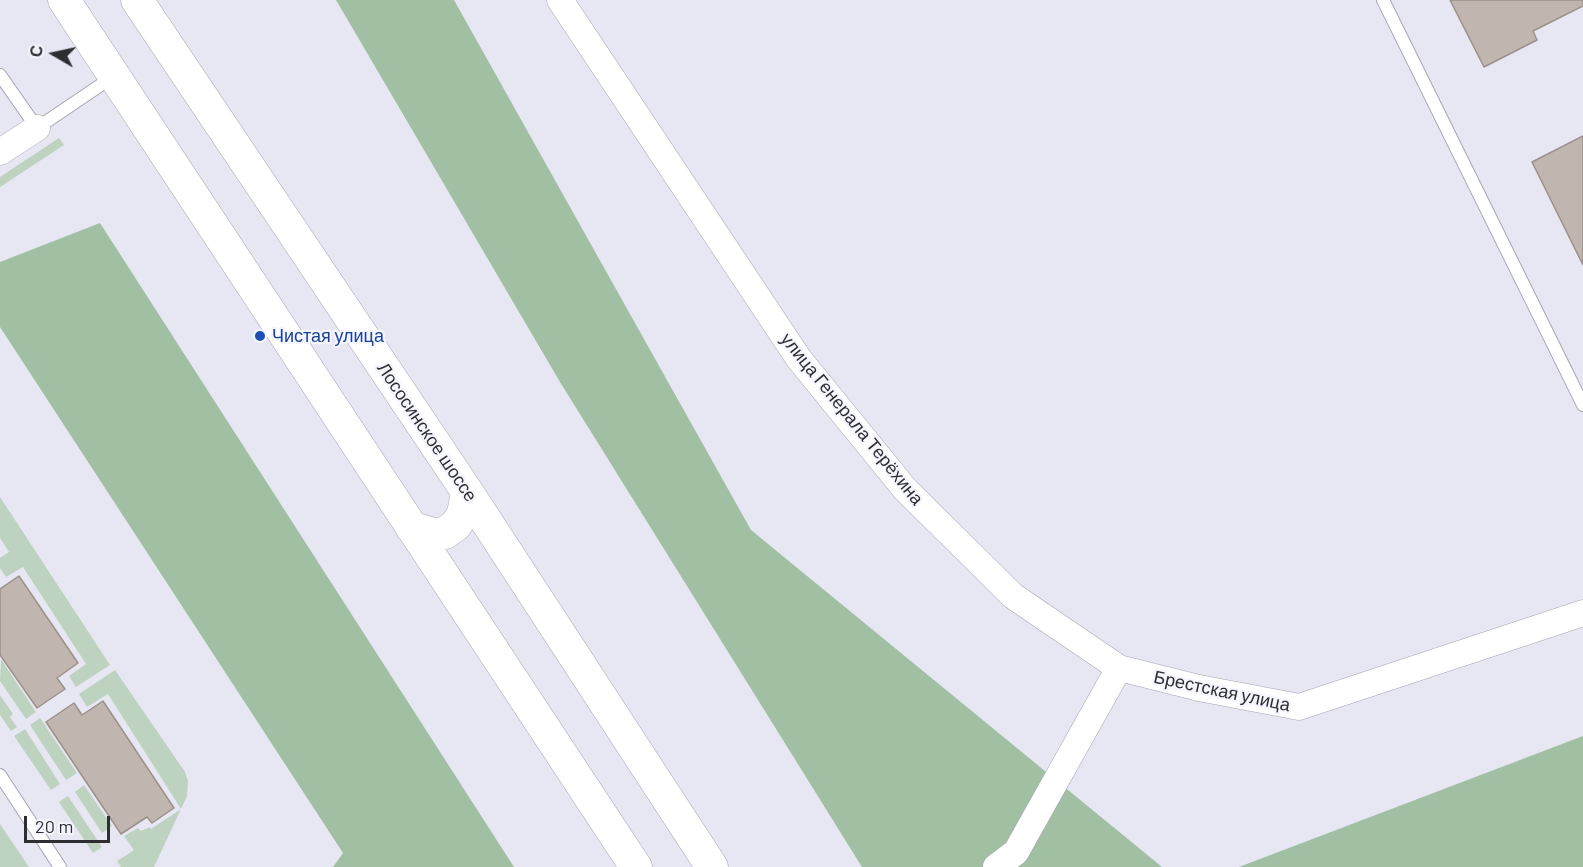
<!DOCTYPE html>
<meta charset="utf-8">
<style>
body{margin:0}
#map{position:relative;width:1583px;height:867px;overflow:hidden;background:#e7e7f3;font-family:Barlow,sans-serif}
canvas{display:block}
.north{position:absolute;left:24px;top:24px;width:60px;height:60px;-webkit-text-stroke:4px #f5f5fe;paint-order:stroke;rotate:279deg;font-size:16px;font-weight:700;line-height:24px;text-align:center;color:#2e2e32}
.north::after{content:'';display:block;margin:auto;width:21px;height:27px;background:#2e2e32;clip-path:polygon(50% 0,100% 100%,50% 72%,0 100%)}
.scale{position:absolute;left:24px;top:816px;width:86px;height:27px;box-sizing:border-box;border:3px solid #2e2e32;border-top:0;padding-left:8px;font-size:18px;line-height:21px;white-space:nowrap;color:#2e2e32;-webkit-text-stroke:4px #f5f5fe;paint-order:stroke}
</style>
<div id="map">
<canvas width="1583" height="867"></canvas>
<div class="north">С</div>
<div class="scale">20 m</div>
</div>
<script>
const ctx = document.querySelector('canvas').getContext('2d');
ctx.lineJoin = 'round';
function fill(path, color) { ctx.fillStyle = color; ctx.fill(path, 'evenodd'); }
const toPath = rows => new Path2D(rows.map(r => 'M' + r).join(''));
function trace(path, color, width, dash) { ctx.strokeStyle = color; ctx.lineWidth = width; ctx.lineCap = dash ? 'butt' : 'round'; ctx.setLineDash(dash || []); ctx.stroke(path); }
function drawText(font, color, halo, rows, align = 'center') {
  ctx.font = font + ' Barlow,sans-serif'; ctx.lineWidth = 4.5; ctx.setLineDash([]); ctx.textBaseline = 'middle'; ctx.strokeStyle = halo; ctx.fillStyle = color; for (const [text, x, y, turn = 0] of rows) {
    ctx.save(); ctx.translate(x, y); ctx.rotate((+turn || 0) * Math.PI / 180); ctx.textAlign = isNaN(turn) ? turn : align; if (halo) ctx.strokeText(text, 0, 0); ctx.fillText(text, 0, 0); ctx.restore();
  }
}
fill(toPath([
 [59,138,64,145,0,187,0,177],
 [0,497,110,665,76,687,69,676,86,664,23,567,6,577,0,568,0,558,9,552,0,538],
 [1,659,36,712,26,719,0,681],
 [115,670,185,772,188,781,187,796,154,867,121,867,117,861,134,850,124,836,138,828,141,831,150,827,151,829,181,809,108,694,87,707,79,694],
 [0,695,13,714,10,717,17,727,11,731,0,715],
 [40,718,77,773,66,780,30,725],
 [25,729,60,784,51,790,14,736],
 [84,785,112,826,102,833,75,792],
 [68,796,102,847,93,853,59,802],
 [0,824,29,867,0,867]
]), '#bed2c0');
fill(toPath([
 [336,0,454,0,751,530,1162,867,862,867,560,382],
 [100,223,514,867,333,867,343,853,0,327,0,262],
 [1583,736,1583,867,1239,867]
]), '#a0bfa3');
const building = toPath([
 [1450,0,1583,0,1583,6,1533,31,1537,40,1484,67,1450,0],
 [1583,136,1583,265,1532,162,1583,136],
 [19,576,78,663,57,678,65,689,37,708,0,655,0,589,19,576],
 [103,701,174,808,152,823,147,817,121,834,46,722,74,703,82,715,103,701]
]);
fill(building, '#c1b6af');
trace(building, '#9b918a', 1.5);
const service = toPath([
 [1383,0,1583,405],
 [0,75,37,128,114,76],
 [0,775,60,867]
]);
const minor = toPath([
 [560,0,799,359,905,489,1013,596,1119,668],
 [0,152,37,128],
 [996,867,1016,852,1119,668,1199,688,1299,707,1583,613]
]);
const tertiary = toPath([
 [64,0,636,867],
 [137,0,466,490,712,867],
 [411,527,433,534,445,533,456,525,462,516,465,505,466,490]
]);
trace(service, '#a5a4af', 14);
trace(minor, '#a5a4af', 27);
trace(tertiary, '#a5a4af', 33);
trace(service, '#fff', 12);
trace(minor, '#fff', 26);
trace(tertiary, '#fff', 32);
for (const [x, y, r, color] of [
 [260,336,6,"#1a4fb4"]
]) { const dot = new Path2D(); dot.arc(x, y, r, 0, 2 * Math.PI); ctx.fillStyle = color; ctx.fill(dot); trace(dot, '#f5f5fe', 2); }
drawText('18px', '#164399', '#f5f5fe', [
 ["Чистая улица",272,336]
], 'left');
drawText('18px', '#2e2e32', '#f5f5fe', [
 ["улица Генерала Терёхина",852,419,51],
 ["Лососинское шоссе",427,432,56],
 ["Брестская улица",1222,691,12]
]);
</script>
